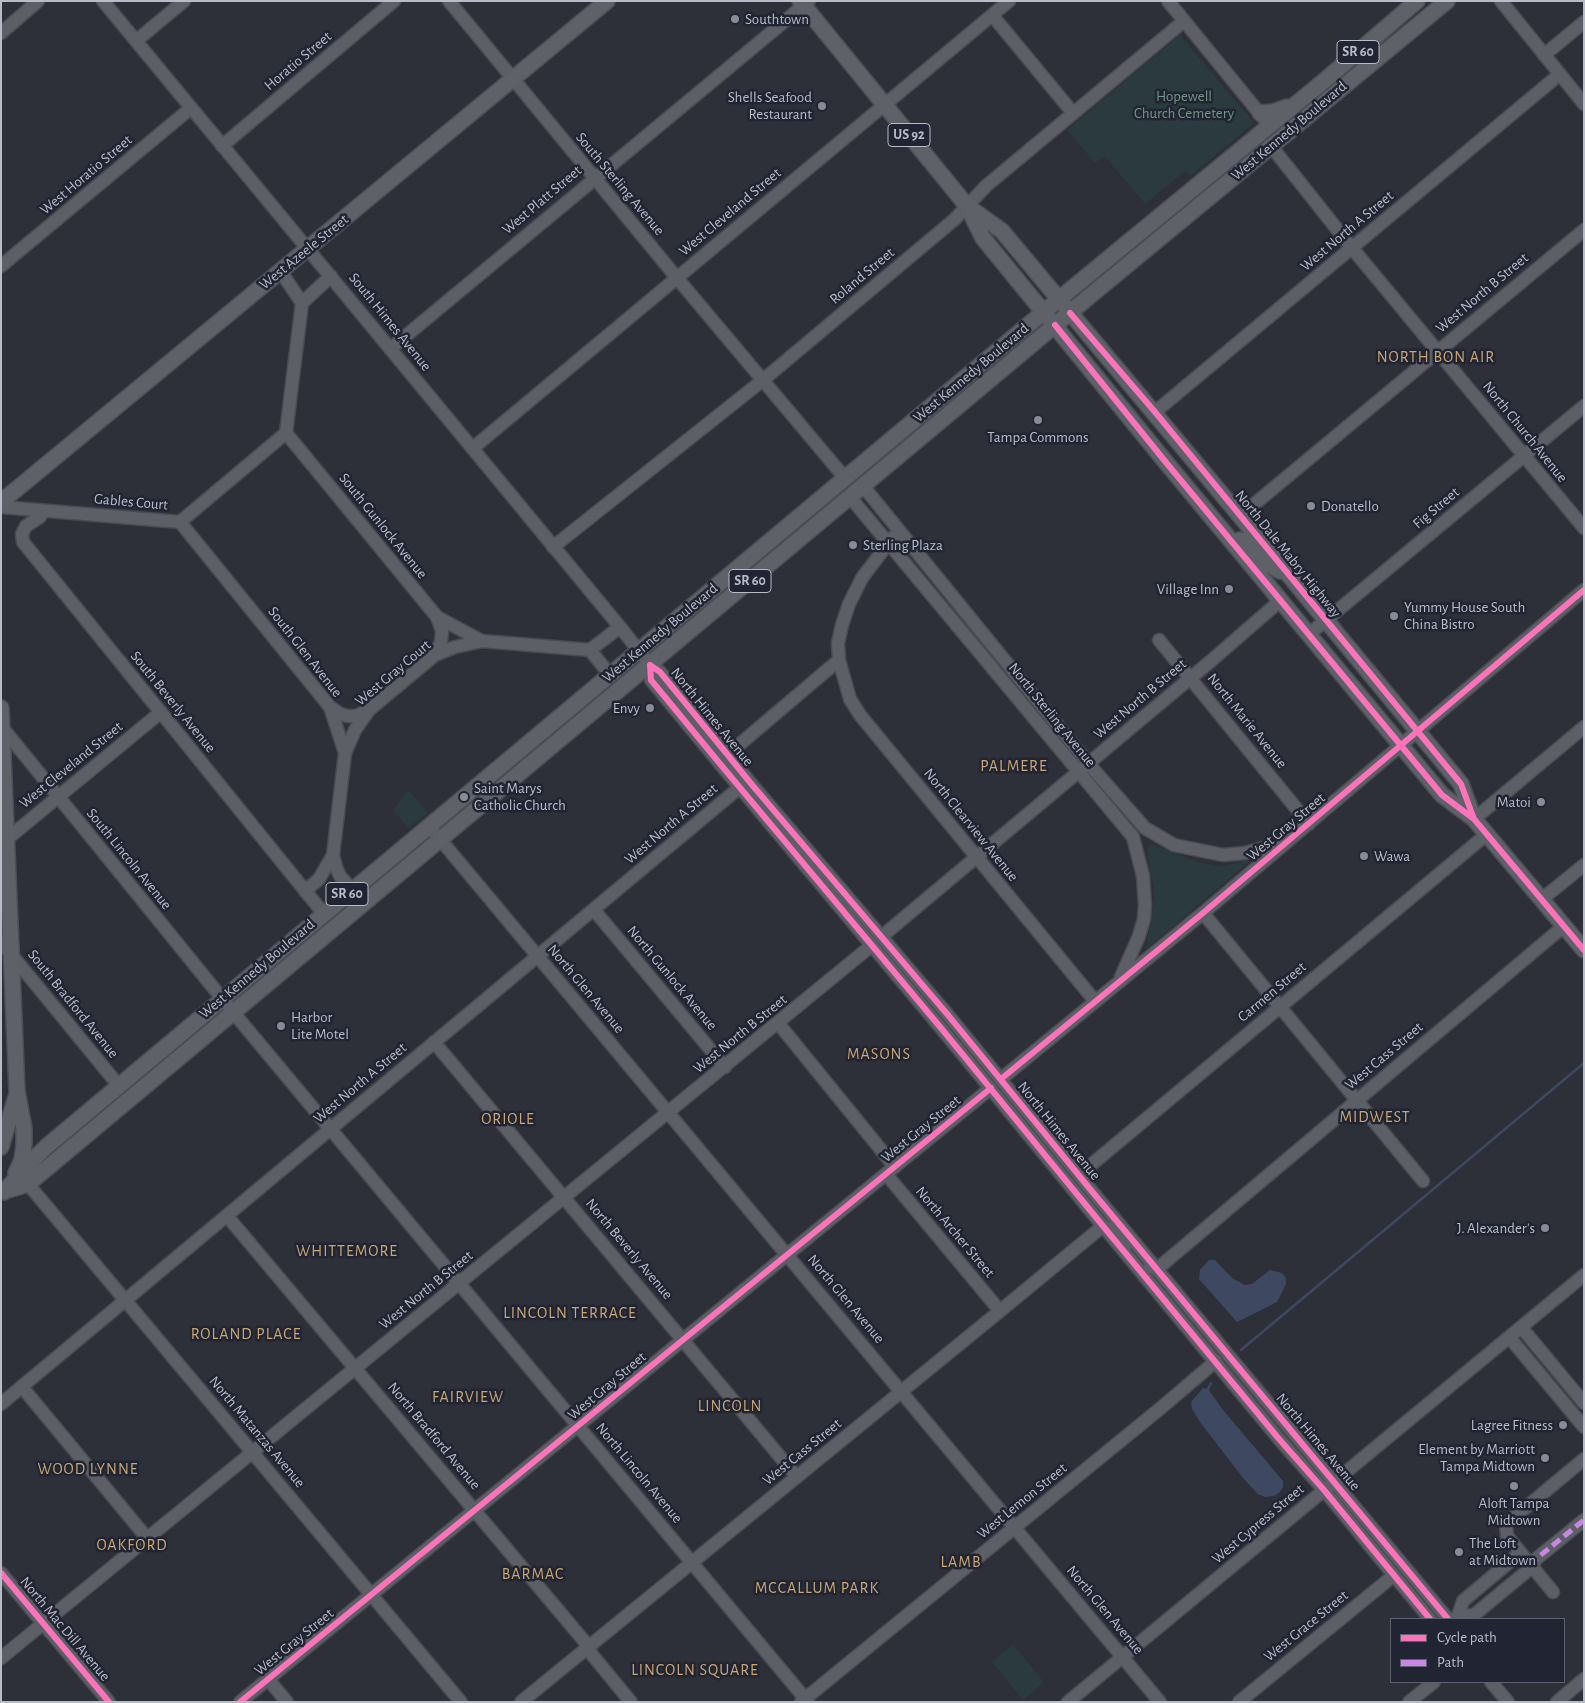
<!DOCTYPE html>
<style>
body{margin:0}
#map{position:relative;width:1585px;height:1703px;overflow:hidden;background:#2d3038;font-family:"Alegreya Sans",sans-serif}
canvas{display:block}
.frame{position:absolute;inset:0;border:2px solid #b8bcc8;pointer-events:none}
.legend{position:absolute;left:1390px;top:1618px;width:175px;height:65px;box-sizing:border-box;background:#212533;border:1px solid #5d616f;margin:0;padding:6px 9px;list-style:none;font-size:15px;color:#b8bcc8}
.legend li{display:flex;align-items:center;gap:10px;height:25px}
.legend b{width:25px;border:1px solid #5d616f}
</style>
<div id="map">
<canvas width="1585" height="1703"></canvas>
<div class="frame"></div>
<ul class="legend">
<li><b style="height:6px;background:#fb73b8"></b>Cycle path</li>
<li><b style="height:6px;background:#c787e3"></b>Path</li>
</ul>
</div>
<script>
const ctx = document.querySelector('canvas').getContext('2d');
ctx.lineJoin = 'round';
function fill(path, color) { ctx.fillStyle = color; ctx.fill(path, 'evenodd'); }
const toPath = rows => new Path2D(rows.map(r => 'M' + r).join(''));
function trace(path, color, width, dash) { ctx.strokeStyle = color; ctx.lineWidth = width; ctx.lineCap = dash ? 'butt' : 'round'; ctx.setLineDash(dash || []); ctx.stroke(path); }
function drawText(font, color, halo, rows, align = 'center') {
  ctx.font = font + ' "Alegreya Sans",sans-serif'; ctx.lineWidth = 5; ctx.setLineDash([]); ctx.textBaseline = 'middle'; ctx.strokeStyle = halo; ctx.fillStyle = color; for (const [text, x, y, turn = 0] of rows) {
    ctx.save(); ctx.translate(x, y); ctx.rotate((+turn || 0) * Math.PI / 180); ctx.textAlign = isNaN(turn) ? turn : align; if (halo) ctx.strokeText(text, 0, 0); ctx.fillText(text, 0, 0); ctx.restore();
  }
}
fill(toPath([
 [1180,35,1254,123,1190,176,1185,171,1145,204,1105,156,1095,163,1067,130],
 [408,790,428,813,408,828,393,810],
 [1152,844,1195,861,1220,867,1248,860,1249,862,1146,949,1154,905,1154,888,1148,861,1148,848,1150,845],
 [1013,1644,1044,1682,1023,1700,992,1662]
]), '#2b3a3e');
fill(toPath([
 [1209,1260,1215,1260,1232,1278,1245,1285,1252,1284,1270,1270,1282,1273,1286,1278,1286,1284,1277,1302,1237,1322,1199,1279,1200,1270],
 [1203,1388,1208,1389,1223,1410,1283,1481,1283,1487,1280,1492,1274,1496,1265,1497,1258,1494,1243,1478,1200,1422,1192,1409,1191,1402]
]), '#3e4860');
trace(toPath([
 [1241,1350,1584,1063],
 [1208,1389,1211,1383]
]), '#3e4860', 2.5);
const minor = toPath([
 [103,1,620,627,650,665,660,672,753,786,948,1015,1090,1189,1448,1619],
 [449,1,677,278,845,478],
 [1168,1,1265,120],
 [1501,1,1584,104],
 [992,15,1073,113],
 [1,33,38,1],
 [136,41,184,1],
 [1544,55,1584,22],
 [222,146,394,1],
 [1271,146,1352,248,1584,528],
 [1,266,191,108],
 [281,272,302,303],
 [331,276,302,303,286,433,437,617,482,641,590,650,620,627],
 [390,349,809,1],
 [1155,412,1560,74],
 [473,448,1009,1],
 [863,486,1093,769,1145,828,1174,845,1223,855,1245,853,1281,843],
 [850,497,1133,837,1143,876,1145,905,1144,919,1139,936,1121,977],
 [1,507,180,522,286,433],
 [42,511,40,517,26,526,22,534,23,542,324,914],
 [1240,516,1584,230],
 [180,522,330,707,345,753,333,855,336,867,340,876,352,890],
 [893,537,862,578,849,604,842,625,838,643,839,660,850,699,860,715,1095,1001],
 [553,547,763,380,955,219,986,186,1184,21],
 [1308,635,1584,406],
 [1159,640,1309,824],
 [590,650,610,675],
 [435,655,441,642,442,631,437,617],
 [650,665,651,680,721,765,941,1028,1103,1226,1279,1439,1324,1490,1430,1619],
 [330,707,340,714,347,716,356,716,369,710],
 [1,726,233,1012,808,1702],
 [345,753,355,730,369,710,435,655,455,647,482,641],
 [727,755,839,660],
 [1474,819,1584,727],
 [434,832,1160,1702],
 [1,844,161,712],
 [305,891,319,879,333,855],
 [1542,899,1584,865],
 [594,910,725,1067],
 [1203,913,1423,1181],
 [881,937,1212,660,1281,600],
 [1,942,119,1086],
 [778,1023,895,1167],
 [434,1042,797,1477],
 [1001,1079,1203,913,1584,590],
 [886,1174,1000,1311],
 [1079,1175,1487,834],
 [28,1184,461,1702],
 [227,1216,585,1642,589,1651,631,1702],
 [1150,1267,1157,1269,1564,926],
 [1521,1327,1584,1403],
 [1509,1337,1584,1427],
 [22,1387,147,1538],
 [1,1404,739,788],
 [1,1573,109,1702],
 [1553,1592,1507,1536,1506,1524,1584,1459],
 [1458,1616,1474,1615,1532,1567,1536,1559,1584,1520],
 [1455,1619,1458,1616,1463,1601,1520,1553],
 [1,1658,871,946],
 [268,1679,287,1702],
 [1491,1682,1508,1702],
 [240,1702,991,1088],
 [521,1702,1000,1311,1103,1226,1120,1235,1127,1244],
 [801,1702,1162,1407,1216,1361],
 [1068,1702,1584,1275],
 [1239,1702,1393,1576],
 [1409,1702,1434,1682],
 [1557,1702,1584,1679]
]);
const major = toPath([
 [800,1,967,206,983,238,1164,460,1442,795,1474,819,1584,950],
 [1260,113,1273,112,1287,107],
 [970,208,1002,231,1240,516,1461,784,1474,819],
 [1,502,607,1],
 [1233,543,1240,540,1244,541,1263,561,1280,571],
 [1,708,17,1091,24,1128,24,1144,22,1160,16,1173],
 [1,1147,16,1097],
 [5,1191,28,1184,1097,290,1447,1],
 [4,1192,25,1168,46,1147,1058,300,1324,81,1417,1]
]);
trace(minor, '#494b51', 15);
trace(major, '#4b4d55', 18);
trace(minor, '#5d5f66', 12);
trace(major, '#5f6168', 15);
trace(toPath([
 [1532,1567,1536,1559,1584,1520]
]), '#c787e3', 5, [10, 5]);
trace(toPath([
 [1070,313,1155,412,1461,784,1474,819],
 [1055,325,1164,460,1442,795,1474,819,1584,950],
 [650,665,660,672,753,786,948,1015,1090,1189,1448,1619],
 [650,665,651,680,721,765,941,1028,1103,1226,1279,1439,1324,1490,1430,1619],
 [1001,1079,1203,913,1584,590],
 [1,1573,109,1702],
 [240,1702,991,1088]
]), '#fb73b8', 6);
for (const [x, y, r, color] of [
 [735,19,5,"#878b96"],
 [822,106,5,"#878b96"],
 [1038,420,5,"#878b96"],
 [1311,506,5,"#878b96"],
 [853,545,5,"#878b96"],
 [1229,589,5,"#878b96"],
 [1394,616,5,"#878b96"],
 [650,708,5,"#878b96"],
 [464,797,5,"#878b96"],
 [1541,802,5,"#878b96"],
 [1364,856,5,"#878b96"],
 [281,1026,5,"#878b96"],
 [1545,1228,5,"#878b96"],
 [1563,1425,5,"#878b96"],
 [1545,1458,5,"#878b96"],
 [1514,1486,5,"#878b96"],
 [1459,1552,5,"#878b96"]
]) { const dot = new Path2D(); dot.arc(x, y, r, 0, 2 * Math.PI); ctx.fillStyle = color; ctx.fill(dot); trace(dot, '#212533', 2); }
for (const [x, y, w] of [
 [1358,52,42],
 [909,135,42],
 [750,581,42],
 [347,894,42]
]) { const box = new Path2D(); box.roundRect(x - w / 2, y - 11.5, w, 23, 4); ctx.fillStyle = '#212533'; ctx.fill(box); trace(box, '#b8bcc8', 1); }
drawText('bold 14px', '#b8bcc8', null, [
 ["SR 60",1358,52],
 ["US 92",909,135],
 ["SR 60",750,581],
 ["SR 60",347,894]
]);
drawText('15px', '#b8bcc8', '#212533', [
 ["Southtown",745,19],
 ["Shells Seafood",812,97,"right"],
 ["Restaurant",812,114,"right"],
 ["Tampa Commons",1038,437,"center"],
 ["Donatello",1321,506],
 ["Sterling Plaza",863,545],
 ["Village Inn",1219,589,"right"],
 ["Yummy House South",1404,607],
 ["China Bistro",1404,624],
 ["Envy",640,708,"right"],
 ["Saint Marys",474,788],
 ["Catholic Church",474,805],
 ["Matoi",1531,802,"right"],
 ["Wawa",1374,856],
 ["Harbor",291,1017],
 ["Lite Motel",291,1034],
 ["J. Alexander's",1535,1228,"right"],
 ["Lagree Fitness",1553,1425,"right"],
 ["Element by Marriott",1535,1449,"right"],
 ["Tampa Midtown",1535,1466,"right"],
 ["Aloft Tampa",1514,1503,"center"],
 ["Midtown",1514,1520,"center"],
 ["The Loft",1469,1543],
 ["at Midtown",1469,1560]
], 'left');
drawText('15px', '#b8bcc8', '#212533', [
 ["Horatio Street",298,61,-40],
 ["West Kennedy Boulevard",1289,131,-40],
 ["West Horatio Street",86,175,-40],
 ["South Sterling Avenue",620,184,50],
 ["West Platt Street",542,200,-40],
 ["West Cleveland Street",730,212,-40],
 ["West North A Street",1347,231,-40],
 ["West Azeele Street",304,252,-39],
 ["Roland Street",862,276,-40],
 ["West North B Street",1482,293,-40],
 ["South Himes Avenue",390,322,51],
 ["West Kennedy Boulevard",971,373,-40],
 ["North Church Avenue",1525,432,51],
 ["Gables Court",131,502,5],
 ["Fig Street",1436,508,-40],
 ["South Gunlock Avenue",383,526,51],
 ["North Dale Mabry Highway",1288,554,51],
 ["West Kennedy Boulevard",660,633,-40],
 ["South Glen Avenue",305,652,52],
 ["West Gray Court",393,673,-40],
 ["West North B Street",1140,699,-40],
 ["South Beverly Avenue",173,702,51],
 ["North Sterling Avenue",1052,715,51],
 ["North Himes Avenue",712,717,51],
 ["North Marie Avenue",1247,721,51],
 ["West Cleveland Street",71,765,-39],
 ["West North A Street",671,824,-40],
 ["North Clearview Avenue",971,825,51],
 ["West Gray Street",1286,827,-40],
 ["South Lincoln Avenue",129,859,51],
 ["West Kennedy Boulevard",257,969,-40],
 ["North Gunlock Avenue",672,978,50],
 ["North Glen Avenue",586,989,50],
 ["Carmen Street",1272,992,-40],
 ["South Bradford Avenue",73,1004,51],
 ["West North B Street",740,1034,-39],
 ["West Cass Street",1384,1056,-40],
 ["West North A Street",360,1083,-40],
 ["West Gray Street",921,1129,-39],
 ["North Himes Avenue",1059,1131,51],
 ["North Archer Street",955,1232,50],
 ["North Beverly Avenue",629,1249,50],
 ["West North B Street",426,1290,-39],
 ["North Glen Avenue",846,1299,50],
 ["West Gray Street",607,1386,-40],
 ["North Matanzas Avenue",257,1432,50],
 ["North Bradford Avenue",434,1436,50],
 ["North Himes Avenue",1318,1442,50],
 ["West Cass Street",802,1452,-39],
 ["North Lincoln Avenue",639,1473,50],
 ["West Lemon Street",1022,1501,-39],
 ["West Cypress Street",1258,1524,-40],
 ["North Glen Avenue",1105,1610,50],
 ["West Grace Street",1306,1626,-39],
 ["North Mac Dill Avenue",65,1629,50],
 ["West Gray Street",294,1642,-39]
]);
drawText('15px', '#729681', '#212533', [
 ["Hopewell",1184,96],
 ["Church Cemetery",1184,113]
]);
ctx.letterSpacing = '1px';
drawText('16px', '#c9a673', '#212533', [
 ["NORTH BON AIR",1436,357],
 ["PALMERE",1014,766],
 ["MASONS",879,1054],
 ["MIDWEST",1375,1117],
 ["ORIOLE",508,1119],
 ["WHITTEMORE",347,1251],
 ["LINCOLN TERRACE",570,1313],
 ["ROLAND PLACE",246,1334],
 ["FAIRVIEW",468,1397],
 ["LINCOLN",730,1406],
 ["WOOD LYNNE",88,1469],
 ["OAKFORD",132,1545],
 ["LAMB",961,1562],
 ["BARMAC",533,1574],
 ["MCCALLUM PARK",817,1588],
 ["LINCOLN SQUARE",695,1670]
]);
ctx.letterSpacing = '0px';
</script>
